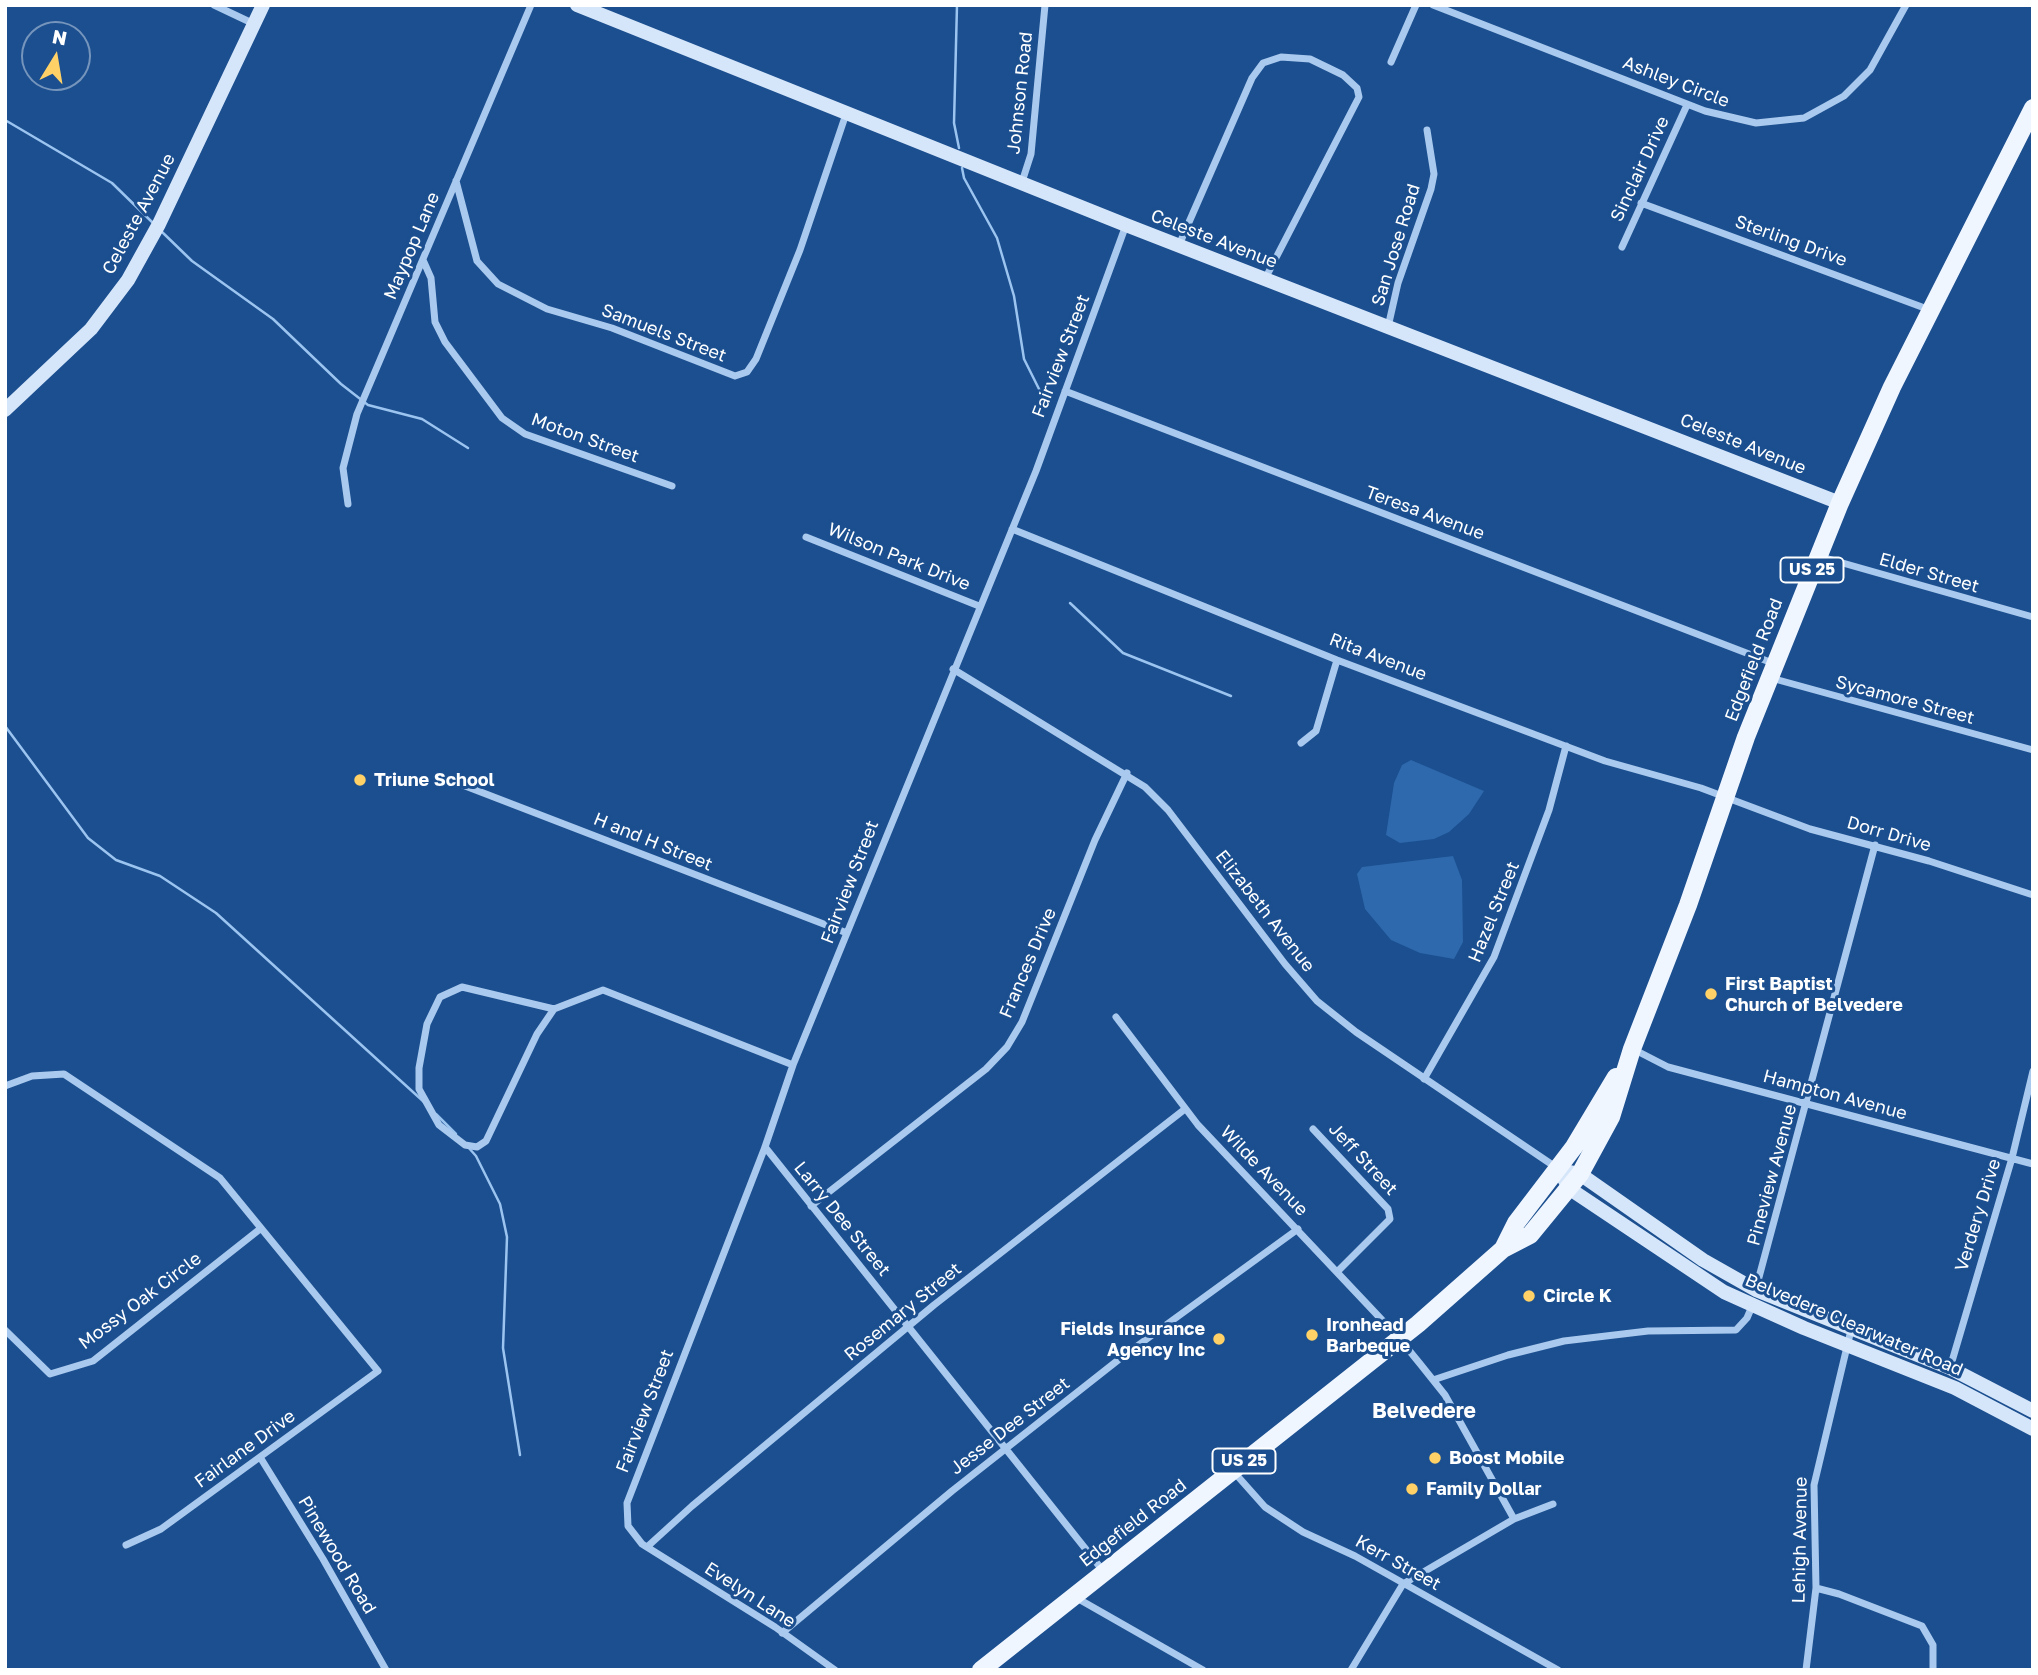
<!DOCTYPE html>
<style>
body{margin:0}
#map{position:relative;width:2038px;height:1675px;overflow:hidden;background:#1b4f8f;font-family:"Golos Text",sans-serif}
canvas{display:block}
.frame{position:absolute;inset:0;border:7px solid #fff;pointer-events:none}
.north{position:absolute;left:21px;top:21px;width:70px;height:70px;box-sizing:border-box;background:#1b4f8f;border:2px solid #7695bc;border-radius:50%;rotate:11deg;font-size:19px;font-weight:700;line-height:28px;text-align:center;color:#fff}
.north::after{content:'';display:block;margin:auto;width:24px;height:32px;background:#ffd166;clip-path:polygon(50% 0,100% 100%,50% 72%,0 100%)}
</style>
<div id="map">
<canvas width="2038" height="1675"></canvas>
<div class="frame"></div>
<div class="north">N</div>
</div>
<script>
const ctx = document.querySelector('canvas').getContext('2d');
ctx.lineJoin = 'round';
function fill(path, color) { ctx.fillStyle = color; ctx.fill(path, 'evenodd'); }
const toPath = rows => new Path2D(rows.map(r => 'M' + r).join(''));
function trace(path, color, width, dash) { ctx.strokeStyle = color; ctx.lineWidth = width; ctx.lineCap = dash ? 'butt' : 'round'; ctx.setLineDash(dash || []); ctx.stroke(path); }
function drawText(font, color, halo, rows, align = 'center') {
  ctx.font = font + ' "Golos Text",sans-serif'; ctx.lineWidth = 6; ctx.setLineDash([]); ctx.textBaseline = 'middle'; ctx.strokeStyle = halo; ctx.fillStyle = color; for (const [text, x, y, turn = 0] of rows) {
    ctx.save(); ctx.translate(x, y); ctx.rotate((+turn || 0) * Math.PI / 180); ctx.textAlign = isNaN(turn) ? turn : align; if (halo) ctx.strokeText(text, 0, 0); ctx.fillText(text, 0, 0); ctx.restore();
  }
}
fill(toPath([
 [1411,760,1484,791,1469,814,1449,832,1434,839,1400,843,1386,835,1394,783,1402,765],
 [1453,856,1462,880,1463,942,1454,959,1420,953,1391,940,1365,909,1357,874,1362,867]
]), '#2e69ad');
trace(toPath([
 [957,5,954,123,959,148],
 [5,120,112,183,153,223],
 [962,168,964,178,997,238,1014,296,1024,359,1046,403],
 [160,230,192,261,273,319,341,384,368,405,422,419,468,448],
 [1070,603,1123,653,1231,696],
 [5,726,88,838,116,860,160,876,216,913,424,1102],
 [436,1114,456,1134],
 [468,1147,476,1156,500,1204,507,1237,503,1348,520,1455]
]), '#9cc4f0', 2.5);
trace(toPath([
 [214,5,252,23],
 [1433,5,1705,111,1756,123,1804,118,1844,96,1870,70,1906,5],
 [1391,62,1416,5],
 [456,181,477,261,498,284,547,309,612,328,735,376,747,372,756,359,800,250,846,114],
 [1022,182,1031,154,1045,5],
 [1641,203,1930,310],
 [1179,245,1252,78,1263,63,1281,57,1310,59,1343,75,1357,88,1359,97,1265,279],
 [1622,247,1687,105],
 [423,260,431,278,435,322,445,342,502,418,525,434,672,486],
 [1388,327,1398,283,1431,189,1434,174,1427,130],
 [1065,391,1775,664],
 [348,504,343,468,357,414,531,5],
 [1012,529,1337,660,1605,761,1701,788,1810,829,1929,861,2033,895],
 [806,537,979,606],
 [1818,556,2033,617],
 [953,669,1145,787,1168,810,1285,964,1317,1001,1356,1032,1557,1168],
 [1771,678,2033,750],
 [1301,743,1316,731,1337,660],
 [447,779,847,933],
 [554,1009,537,1034,486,1141,477,1147,465,1145,439,1125,419,1089,419,1068,427,1024,440,997,462,987,554,1009,603,990,793,1065],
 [1116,1017,1198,1125,1399,1338,1421,1365,1445,1395,1514,1519],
 [1633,1049,1668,1067,2033,1164],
 [1424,1079,1494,957,1549,810,1566,746],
 [5,1086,32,1076,64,1074,220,1178,378,1371,161,1529,126,1545],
 [1313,1129,1388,1209,1390,1219,1337,1272],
 [765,1147,1104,1572],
 [811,1206,986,1069,1007,1047,1022,1022,1095,840,1127,773],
 [1755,1292,1875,845],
 [5,1330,50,1374,93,1361,260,1229],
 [1950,1368,2012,1158,2033,1071],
 [1433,1380,1508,1355,1564,1341,1648,1331,1736,1330,1747,1318,1753,1304],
 [260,1457,323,1559,386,1670],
 [1233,1471,1265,1507,1303,1532,1355,1556,1558,1670],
 [647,1547,692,1506,934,1305,1185,1109],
 [1816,1588,1839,1594,1922,1626,1933,1645,1933,1670],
 [1075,1597,1203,1670],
 [782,1633,952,1491,1122,1357,1298,1229],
 [835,1670,775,1627,642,1544,628,1526,627,1503,765,1147,793,1065,1036,471,1126,225],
 [1351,1670,1403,1584,1514,1519,1553,1504],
 [1806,1670,1816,1588,1814,1485,1851,1330]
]), '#a9c9ee', 7);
trace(toPath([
 [577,5,1126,225,1840,503],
 [5,410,91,329,128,280,159,224,263,5],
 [1558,1169,1570,1189,1724,1292,1804,1328,1955,1388,2033,1429],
 [1570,1172,1580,1174,1703,1260,1756,1290,1950,1368,2033,1411]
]), '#d6e6fa', 14);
trace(toPath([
 [1503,1249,1516,1223,1574,1147,1616,1077],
 [981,1670,1418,1324,1503,1249,1530,1235,1580,1174,1611,1117,1632,1049,1688,905,1746,737,1840,503,1892,387,2033,108]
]), '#f0f6ff', 18);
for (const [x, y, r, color] of [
 [360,780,7,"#ffd166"],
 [1711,994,7,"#ffd166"],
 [1529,1296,7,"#ffd166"],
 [1312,1335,7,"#ffd166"],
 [1219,1339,7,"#ffd166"],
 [1435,1458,7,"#ffd166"],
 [1412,1489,7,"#ffd166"]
]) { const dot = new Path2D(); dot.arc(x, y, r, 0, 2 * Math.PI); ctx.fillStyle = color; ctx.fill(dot); trace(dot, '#1b4f8f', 2.5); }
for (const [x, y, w] of [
 [1812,570,63],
 [1244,1461,63]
]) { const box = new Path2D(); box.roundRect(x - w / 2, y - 12.5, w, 25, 5); ctx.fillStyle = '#1b4f8f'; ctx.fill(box); trace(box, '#fff', 2); }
drawText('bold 16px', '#fff', null, [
 ["US 25",1812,570],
 ["US 25",1244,1461]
]);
drawText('18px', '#fff', '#1b4f8f', [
 ["Ashley Circle",1676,82,21],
 ["Johnson Road",1020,93,-84],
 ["Sinclair Drive",1640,169,-65],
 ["Celeste Avenue",139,214,-62],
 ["Celeste Avenue",1214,239,21],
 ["Sterling Drive",1791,241,20],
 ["San Jose Road",1396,245,-73],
 ["Maypop Lane",412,246,-67],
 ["Samuels Street",664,333,21],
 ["Fairview Street",1061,356,-69],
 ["Moton Street",585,438,20],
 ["Celeste Avenue",1743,444,22],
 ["Teresa Avenue",1425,513,20],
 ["Wilson Park Drive",899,557,22],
 ["Elder Street",1929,573,16],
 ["Rita Avenue",1378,657,21],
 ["Edgefield Road",1754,660,-69],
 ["Sycamore Street",1905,700,15],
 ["Dorr Drive",1889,834,16],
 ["H and H Street",653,842,22],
 ["Fairview Street",850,882,-69],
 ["Elizabeth Avenue",1265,911,52],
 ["Hazel Street",1494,912,-68],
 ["Frances Drive",1028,963,-67],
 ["Hampton Avenue",1835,1095,15],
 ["Jeff Street",1363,1159,47],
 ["Wilde Avenue",1264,1171,46],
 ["Pineview Avenue",1772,1175,-75],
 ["Verdery Drive",1978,1215,-73],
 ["Larry Dee Street",842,1219,51],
 ["Mossy Oak Circle",140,1301,-37],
 ["Rosemary Street",903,1312,-39],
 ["Belvedere Clearwater Road",1854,1325,23],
 ["Fairview Street",645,1411,-69],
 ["Jesse Dee Street",1010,1426,-38],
 ["Fairlane Drive",245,1449,-36],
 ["Edgefield Road",1133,1523,-38],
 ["Lehigh Avenue",1800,1540,-89],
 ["Pinewood Road",337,1555,59],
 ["Kerr Street",1398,1563,29],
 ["Evelyn Lane",750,1595,33]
]);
drawText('bold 18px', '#fff', '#1b4f8f', [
 ["Triune School",374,780],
 ["First Baptist",1725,984],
 ["Church of Belvedere",1725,1005],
 ["Circle K",1543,1296],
 ["Ironhead",1326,1325],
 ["Barbeque",1326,1346],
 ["Fields Insurance",1205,1329,"right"],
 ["Agency Inc",1205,1350,"right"],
 ["Boost Mobile",1449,1458],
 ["Family Dollar",1426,1489]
], 'left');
drawText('bold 21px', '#fff', '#1b4f8f', [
 ["Belvedere",1424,1411]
]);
</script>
